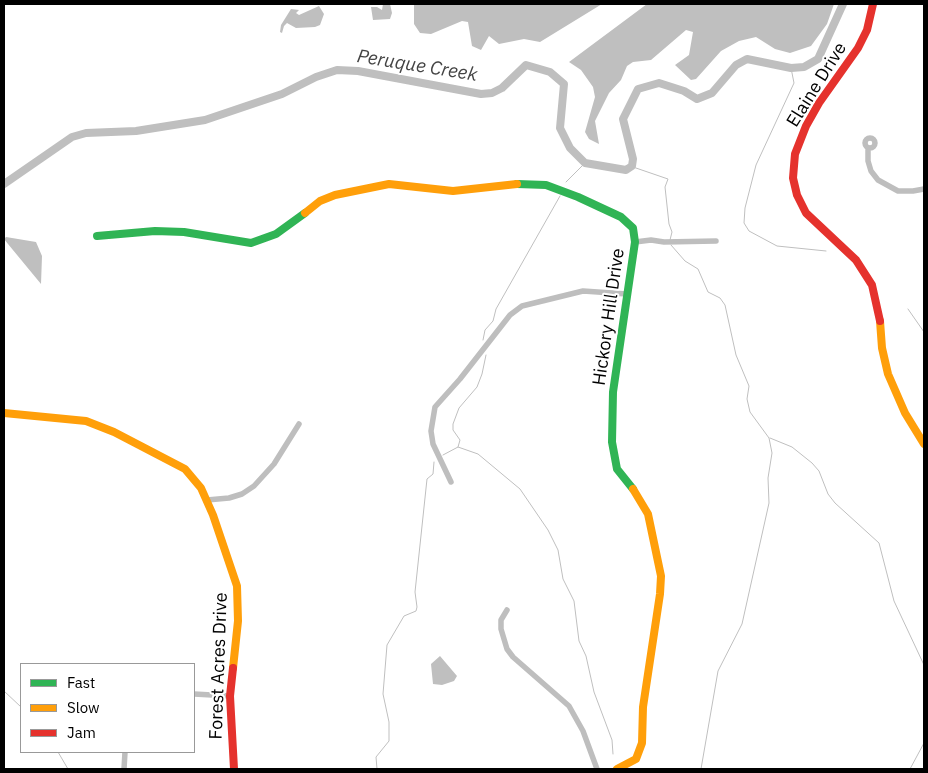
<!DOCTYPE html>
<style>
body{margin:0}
#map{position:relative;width:928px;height:773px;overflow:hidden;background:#fff;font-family:"IBM Plex Sans",sans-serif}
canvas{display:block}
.frame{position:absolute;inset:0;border:5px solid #000;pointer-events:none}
.legend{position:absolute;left:20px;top:663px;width:175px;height:90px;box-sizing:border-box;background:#fff;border:1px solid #999;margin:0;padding:6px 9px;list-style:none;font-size:15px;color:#000}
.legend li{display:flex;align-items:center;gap:10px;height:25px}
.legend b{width:25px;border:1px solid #999}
</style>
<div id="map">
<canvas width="928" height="773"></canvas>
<div class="frame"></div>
<ul class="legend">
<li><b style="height:6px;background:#30b455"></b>Fast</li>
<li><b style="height:6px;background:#ff9f0a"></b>Slow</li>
<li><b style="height:6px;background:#e5322d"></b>Jam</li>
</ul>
</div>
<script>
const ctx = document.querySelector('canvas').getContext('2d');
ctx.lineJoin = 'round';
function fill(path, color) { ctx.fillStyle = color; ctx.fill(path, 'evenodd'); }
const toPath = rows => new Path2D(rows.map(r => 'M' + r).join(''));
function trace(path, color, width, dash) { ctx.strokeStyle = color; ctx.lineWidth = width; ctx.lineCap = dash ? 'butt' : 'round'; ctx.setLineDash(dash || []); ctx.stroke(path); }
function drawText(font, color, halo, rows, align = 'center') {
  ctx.font = font + ' "IBM Plex Sans",sans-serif'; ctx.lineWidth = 4; ctx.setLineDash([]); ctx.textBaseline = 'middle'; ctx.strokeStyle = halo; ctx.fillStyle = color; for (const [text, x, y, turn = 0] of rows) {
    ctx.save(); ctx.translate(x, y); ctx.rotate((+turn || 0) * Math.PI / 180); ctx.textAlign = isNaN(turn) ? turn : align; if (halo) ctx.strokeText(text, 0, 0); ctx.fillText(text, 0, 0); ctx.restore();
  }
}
fill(toPath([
 [383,4,390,4,392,13,390,19,373,20,371,7,377,7,382,10],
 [414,4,602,4,540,42,524,39,499,44,489,36,481,50,472,46,468,22,462,21,431,34,420,33,414,24],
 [647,4,834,4,827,24,811,46,790,53,775,49,756,37,739,41,721,51,696,79,691,80,675,65,689,55,693,32,686,30,651,60,633,62,627,66,621,80,609,93,595,121,599,144,589,139,585,132,595,97,593,87,581,70,569,62],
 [319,6,324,14,320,25,315,27,296,28,287,23,284,26,282,33,280,32,281,25,291,9,299,10,296,13,299,15],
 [6,237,36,242,42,256,41,284,8,244,4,239],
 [440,656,457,676,454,681,442,685,433,684,431,664]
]), '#bfbfbf');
trace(toPath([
 [791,68,794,83,756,165,745,208,744,223,749,231,777,246,826,251],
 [626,170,633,167,668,179,665,187,669,224,672,232,670,240],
 [566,182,585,163],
 [671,245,685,261,698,269,708,292,720,298,725,305,736,355,749,386,747,399,750,412,769,438,772,453,768,478,769,503,742,624,718,671,701,769],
 [908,309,924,332],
 [483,340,485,330,493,321,496,309,560,196],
 [770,438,792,447,812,463,819,471,828,494,835,503,879,543,894,601,924,665],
 [458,447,460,440,453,430,453,424,459,408,477,387,482,374,486,355],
 [443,455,458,447,478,454,520,489,548,530,558,550,563,579,574,601,579,641,586,656,594,692,612,740,613,754],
 [4,691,21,707],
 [58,752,68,769],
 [377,769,376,757,389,741,389,722,383,694,387,645,404,616,416,611,417,607,415,592,427,479,433,474,434,462],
 [910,769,924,743]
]), '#bfbfbf', 1);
trace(toPath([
 [4,184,72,137,86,133,136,131,205,120,282,94,316,77,337,70,358,71,481,94,492,93,502,88,526,65,550,72,564,84,560,128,570,148,585,163,626,170,632,166,633,159,623,119,638,89,659,83,684,91,697,99,712,93,736,65,747,59,791,68,804,67,818,59,843,4]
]), '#bfbfbf', 8);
trace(toPath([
 '865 143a5 5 0 1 1 10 0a5 5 0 1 1-10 0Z',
 [868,148,868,161,871,171,878,180,898,191,913,191,924,189],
 [635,242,651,240,664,242,716,241],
 [451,482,433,444,431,431,435,407,460,379,510,315,522,306,583,291,627,294],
 [207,500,229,498,242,494,254,486,274,464,299,424],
 [507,610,501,620,501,629,507,649,513,657,569,706,583,731,597,769],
 [194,694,230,696],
 [124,769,125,752]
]), '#bebebe', 5.5);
trace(toPath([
 [517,184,546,185,578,197,621,217,633,228,635,242,613,392,612,442,617,469,633,489],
 [97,236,155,231,184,232,251,243,276,234,305,213]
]), '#30b455', 8);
trace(toPath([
 [305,213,320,201,335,195,389,184,453,191,517,184],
 [880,321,882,348,888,374,905,413,924,444],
 [4,413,86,421,114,432,185,469,201,488,213,515,237,586,238,621,233,668],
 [617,769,636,759,642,743,643,707,660,594,661,576,648,514,633,489]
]), '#ff9f0a', 8);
trace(toPath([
 [873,4,867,30,858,48,819,103,806,126,795,154,793,178,797,195,806,213,856,260,872,285,880,321],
 [233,668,230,696,234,769]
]), '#e5322d', 8);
drawText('18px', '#000', '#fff', [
 ["Elaine Drive",817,85,-58],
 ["Hickory Hill Drive",609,317,-82],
 ["Forest Acres Drive",219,666,-88]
]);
drawText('italic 19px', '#444', '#fff', [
 ["Peruque Creek",417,66,9]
]);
</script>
